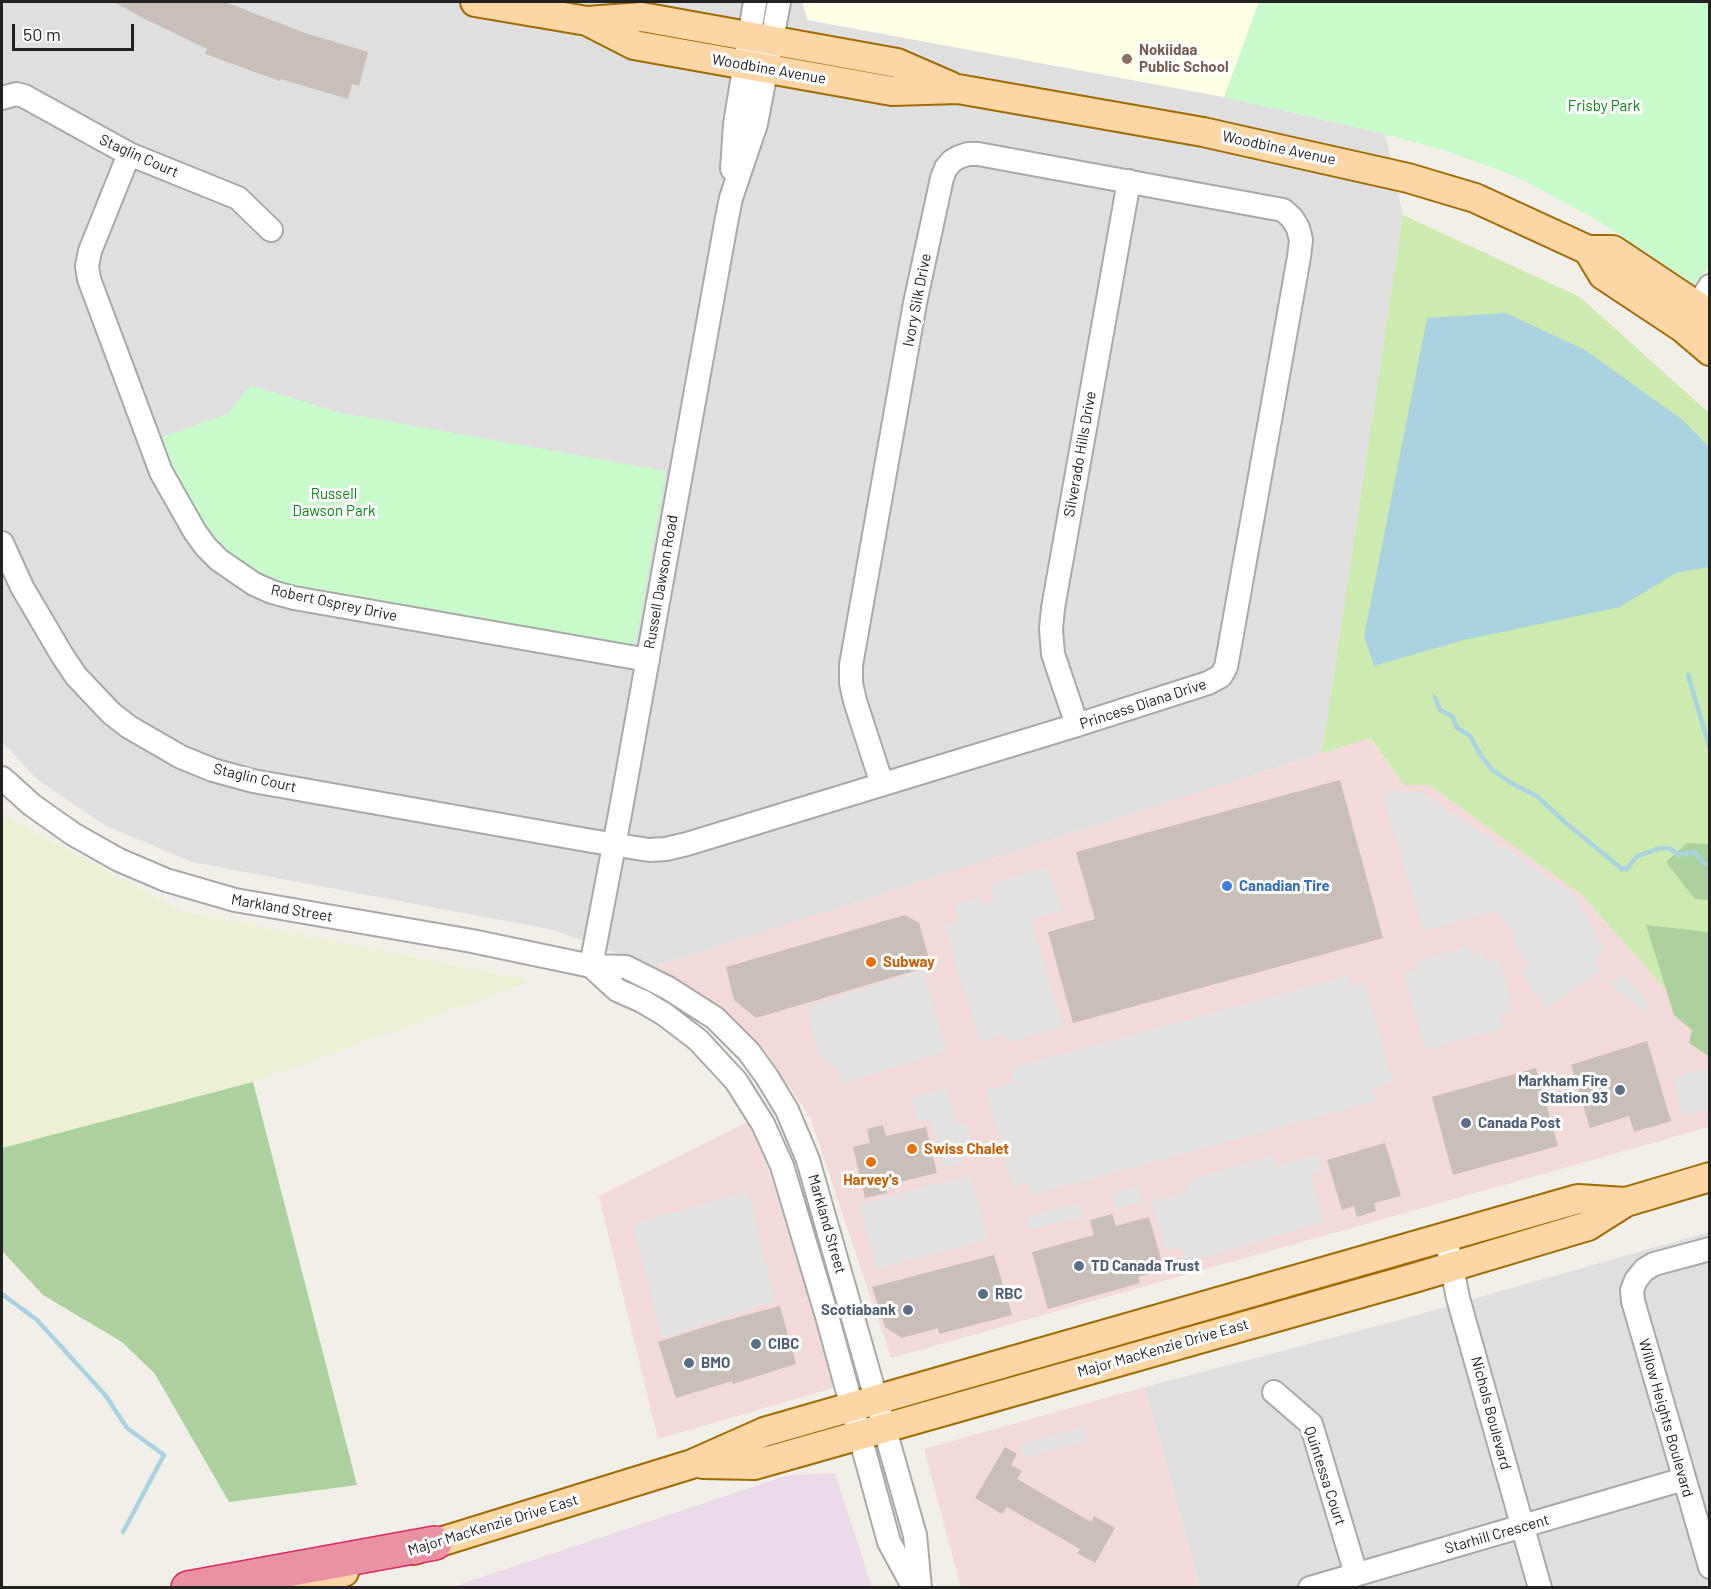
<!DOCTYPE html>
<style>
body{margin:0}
#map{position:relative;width:1711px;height:1589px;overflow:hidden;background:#f2efe9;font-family:Barlow,sans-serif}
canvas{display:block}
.frame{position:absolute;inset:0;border:3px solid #222;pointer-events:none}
.scale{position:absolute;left:12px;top:24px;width:122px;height:27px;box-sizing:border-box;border:3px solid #222;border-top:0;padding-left:8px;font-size:18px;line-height:21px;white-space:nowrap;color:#222;-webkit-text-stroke:4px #fff;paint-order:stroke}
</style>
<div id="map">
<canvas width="1711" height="1589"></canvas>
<div class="frame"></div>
<div class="scale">50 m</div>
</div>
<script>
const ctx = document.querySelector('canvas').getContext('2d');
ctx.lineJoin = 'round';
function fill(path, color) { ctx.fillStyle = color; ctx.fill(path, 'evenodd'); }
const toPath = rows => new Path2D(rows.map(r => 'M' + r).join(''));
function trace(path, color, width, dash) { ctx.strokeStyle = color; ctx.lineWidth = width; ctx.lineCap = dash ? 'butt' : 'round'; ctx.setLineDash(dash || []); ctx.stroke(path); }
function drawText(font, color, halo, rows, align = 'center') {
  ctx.font = font + ' Barlow,sans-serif'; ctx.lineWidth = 6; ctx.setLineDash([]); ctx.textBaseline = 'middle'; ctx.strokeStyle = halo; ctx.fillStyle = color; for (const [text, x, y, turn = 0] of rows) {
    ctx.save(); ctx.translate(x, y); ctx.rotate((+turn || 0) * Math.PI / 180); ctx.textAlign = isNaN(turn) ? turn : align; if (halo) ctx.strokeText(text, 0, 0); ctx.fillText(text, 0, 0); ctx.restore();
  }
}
fill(toPath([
 [2,2,802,2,808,20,1224,97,1385,134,1403,215,1322,753,654,967,554,930,192,862,106,826,38,780,2,742],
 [1709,1232,1709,1587,1200,1587,1145,1387,1392,1322]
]), '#e0dfdf');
fill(toPath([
 [1369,738,1404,785,1429,785,1582,895,1709,1038,1709,1127,891,1358,810,1117,759,1044,654,967],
 [748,1122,768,1168,835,1375,833,1388,658,1439,599,1196],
 [1145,1387,1200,1587,961,1587,924,1449]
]), '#f2dad9');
fill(toPath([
 [835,1473,872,1587,452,1587,789,1475]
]), '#ebdbe8');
fill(toPath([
 [802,2,1259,2,1224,97,808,20]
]), '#ffffe5');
fill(toPath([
 [2,814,183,912,532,981,253,1082,2,1148]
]), '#eef0d5');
fill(toPath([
 [1403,215,1580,297,1709,413,1709,1038,1582,895,1429,785,1404,785,1370,738,1322,753]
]), '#cdebb0');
fill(toPath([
 [1687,843,1709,844,1709,900,1695,899,1666,862],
 [1646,925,1709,932,1709,1056,1689,1043,1692,1030,1674,1015],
 [253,1082,357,1485,229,1502,155,1374,122,1342,43,1295,2,1251,2,1148]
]), '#add19e');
fill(toPath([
 [1259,2,1709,2,1709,265,1696,285,1592,217,1517,177,1450,152,1385,134,1224,97],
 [251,385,337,412,666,471,635,646,288,585,243,566,201,526,153,440,227,414]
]), '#c8facc');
fill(toPath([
 [1393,791,1422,792,1574,894,1605,951,1595,959,1602,970,1546,1009,1521,972,1529,966,1512,942,1516,938,1496,911,1424,931,1382,795],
 [1048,866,1062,910,1031,920,1063,1026,1007,1043,1004,1034,980,1042,944,925,959,920,954,905,979,897,982,904,995,900,990,884],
 [1468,947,1471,955,1484,952,1487,962,1499,958,1513,1009,1500,1013,1504,1028,1425,1050,1404,974,1417,970,1415,961],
 [923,970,947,1051,841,1084,839,1071,819,1055,806,1007],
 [1623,975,1649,1003,1644,1013,1609,983],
 [1347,976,1350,986,1365,982,1393,1083,1373,1088,1377,1101,1032,1195,1029,1183,1013,1188,986,1090,1013,1083,1010,1068],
 [1709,1069,1709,1110,1682,1115,1674,1076],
 [947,1088,956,1124,966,1122,973,1149,962,1152,964,1162,942,1167,930,1119,918,1122,911,1097],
 [1318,1154,1323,1171,1310,1175,1324,1222,1186,1263,1181,1247,1166,1251,1151,1202,1189,1190,1186,1181,1273,1155,1277,1166],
 [971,1175,988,1240,876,1269,859,1204],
 [1138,1185,1142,1202,1115,1209,1111,1193],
 [748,1191,775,1301,662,1338,633,1224],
 [1080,1203,1083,1217,1029,1230,1026,1217],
 [1083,1427,1087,1441,1024,1458,1020,1444]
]), '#e2e2e2');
fill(toPath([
 [1506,313,1585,350,1684,421,1709,447,1709,567,1676,573,1620,607,1464,640,1374,666,1364,636,1427,318]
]), '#aad3df');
trace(toPath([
 [1688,675,1710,749],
 [1435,697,1440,710,1453,717,1456,727,1470,736,1480,754,1492,770,1513,784,1537,796,1567,824,1622,869,1627,869,1637,856,1661,848,1671,849,1678,855,1694,852,1705,864,1710,865],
 [2,1294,37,1320,106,1396,127,1428,164,1455,123,1532]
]), '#aad3df', 4.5);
fill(toPath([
 [114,2,225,2,305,33,368,52,359,86,352,84,348,99,281,79,280,81,205,54,207,49,141,17],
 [1340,780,1383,938,1073,1023,1048,932,1095,919,1076,852],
 [905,915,919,923,931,966,756,1018,734,1000,726,967],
 [1647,1041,1671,1121,1634,1132,1629,1116,1590,1128,1571,1065],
 [1536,1068,1558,1146,1453,1175,1432,1097],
 [883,1125,886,1136,926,1127,937,1173,886,1185,887,1193,865,1198,853,1147,870,1143,867,1129],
 [1385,1143,1401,1196,1374,1203,1376,1211,1357,1217,1354,1206,1342,1210,1327,1160],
 [1112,1214,1116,1226,1149,1217,1164,1270,1138,1277,1140,1283,1048,1309,1032,1252,1094,1235,1090,1220],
 [994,1255,1012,1315,939,1334,938,1328,902,1338,885,1327,872,1287],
 [780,1306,796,1364,733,1384,732,1381,676,1398,658,1342,717,1323],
 [1005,1447,1017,1454,1011,1465,1022,1471,1017,1479,1091,1522,1094,1516,1115,1528,1095,1563,1077,1553,1080,1549,1007,1507,1002,1514,975,1498]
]), '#c7bfb8');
const minor = toPath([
 [2,98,16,94,24,96,129,154,238,198,271,230],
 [129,154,90,251,87,266,89,279,161,472,195,532,206,547,219,560,254,584,272,592,294,598,648,660],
 [732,169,735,124,755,2],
 [1688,320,1710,286],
 [2,543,22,587,62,655,76,676,111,713,129,727,181,757,213,770,253,781,592,841,649,850,666,849,687,844,1077,725,1208,683,1221,676,1226,667,1230,645,1299,257,1301,240,1298,228,1292,218,1283,210,978,154,968,154,959,157,952,161,946,168,942,178,915,303,851,665,851,683,855,701,882,784],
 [1077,725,1053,654,1051,629,1053,608,1129,181],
 [2,778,32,805,73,834,119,860,166,880,235,900,472,941,591,966,626,967,668,988,715,1018,749,1052,767,1077,787,1110,808,1160,915,1535,920,1588],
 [591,966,620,814,726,223,731,198,756,124,779,2],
 [591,966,617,990,642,1001,664,1014,698,1040,736,1081,763,1124,782,1166,827,1316,889,1542,914,1588],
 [1446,1238,1458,1298,1540,1588],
 [1710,1249,1654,1264,1644,1270,1636,1280,1632,1290,1633,1301,1710,1567],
 [1274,1392,1311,1424,1356,1574],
 [1310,1588,1684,1479]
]);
const major = toPath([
 [475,2,587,21,642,17,897,63,950,86],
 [587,21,634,45,892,91,958,89,1203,132,1408,178,1475,198,1588,250,1613,250,1697,306,1710,317],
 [1588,250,1603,275,1683,328,1710,351],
 [703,1464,754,1465,1414,1278,1588,1226,1626,1202,1710,1177],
 [414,1550,692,1464,764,1432,851,1407,1578,1199,1626,1202],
 [293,1588,344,1572]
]);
const highway = toPath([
 [188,1588,435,1543]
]);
trace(minor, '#a9a9a9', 26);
trace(major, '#a06b00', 32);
trace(highway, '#dc2a67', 36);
trace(minor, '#fff', 22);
trace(major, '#fcd6a4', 28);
trace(highway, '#e892a2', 33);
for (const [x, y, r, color] of [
 [1127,59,6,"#8d6e63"],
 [1227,886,6,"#3f7fe0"],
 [871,962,6,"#e8710a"],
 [1620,1090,6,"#5c6f8a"],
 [1466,1123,6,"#5c6f8a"],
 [912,1149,6,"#e8710a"],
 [871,1162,6,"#e8710a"],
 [1079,1266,6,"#5c6f8a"],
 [983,1294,6,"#5c6f8a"],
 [908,1310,6,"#5c6f8a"],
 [756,1344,6,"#5c6f8a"],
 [689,1363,6,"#5c6f8a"]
]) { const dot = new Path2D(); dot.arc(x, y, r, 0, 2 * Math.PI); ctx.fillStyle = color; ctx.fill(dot); trace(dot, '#fff', 2); }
drawText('bold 15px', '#785e54', '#fff', [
 ["Nokiidaa",1139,50],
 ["Public School",1139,67]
], 'left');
drawText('15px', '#222', '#fff', [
 ["Woodbine Avenue",769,69,10],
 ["Woodbine Avenue",1279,148,12],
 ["Staglin Court",139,156,24],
 ["Ivory Silk Drive",917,300,-79],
 ["Silverado Hills Drive",1080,454,-80],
 ["Russell Dawson Road",661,582,-80],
 ["Robert Osprey Drive",334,603,12],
 ["Princess Diana Drive",1143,704,-18],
 ["Staglin Court",255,778,13],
 ["Markland Street",282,908,10],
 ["Markland Street",827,1224,74],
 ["Major MacKenzie Drive East",1163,1348,-16],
 ["Nichols Boulevard",1491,1413,75],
 ["Willow Heights Boulevard",1666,1418,74],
 ["Quintessa Court",1325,1476,72],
 ["Major MacKenzie Drive East",493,1525,-17],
 ["Starhill Crescent",1497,1534,-16]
]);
drawText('15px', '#0c8416', '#fff', [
 ["Frisby Park",1604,106],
 ["Russell",334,494],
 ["Dawson Park",334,511]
]);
drawText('bold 15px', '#366cbe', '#fff', [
 ["Canadian Tire",1239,886]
], 'left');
drawText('bold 15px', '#c56008', '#fff', [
 ["Subway",883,962],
 ["Swiss Chalet",924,1149],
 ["Harvey's",871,1180,"center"]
], 'left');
drawText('bold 15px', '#4e5e75', '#fff', [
 ["Markham Fire",1608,1081,"right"],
 ["Station 93",1608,1098,"right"],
 ["Canada Post",1478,1123],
 ["TD Canada Trust",1091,1266],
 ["RBC",995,1294],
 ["Scotiabank",896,1310,"right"],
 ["CIBC",768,1344],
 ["BMO",701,1363]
], 'left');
</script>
